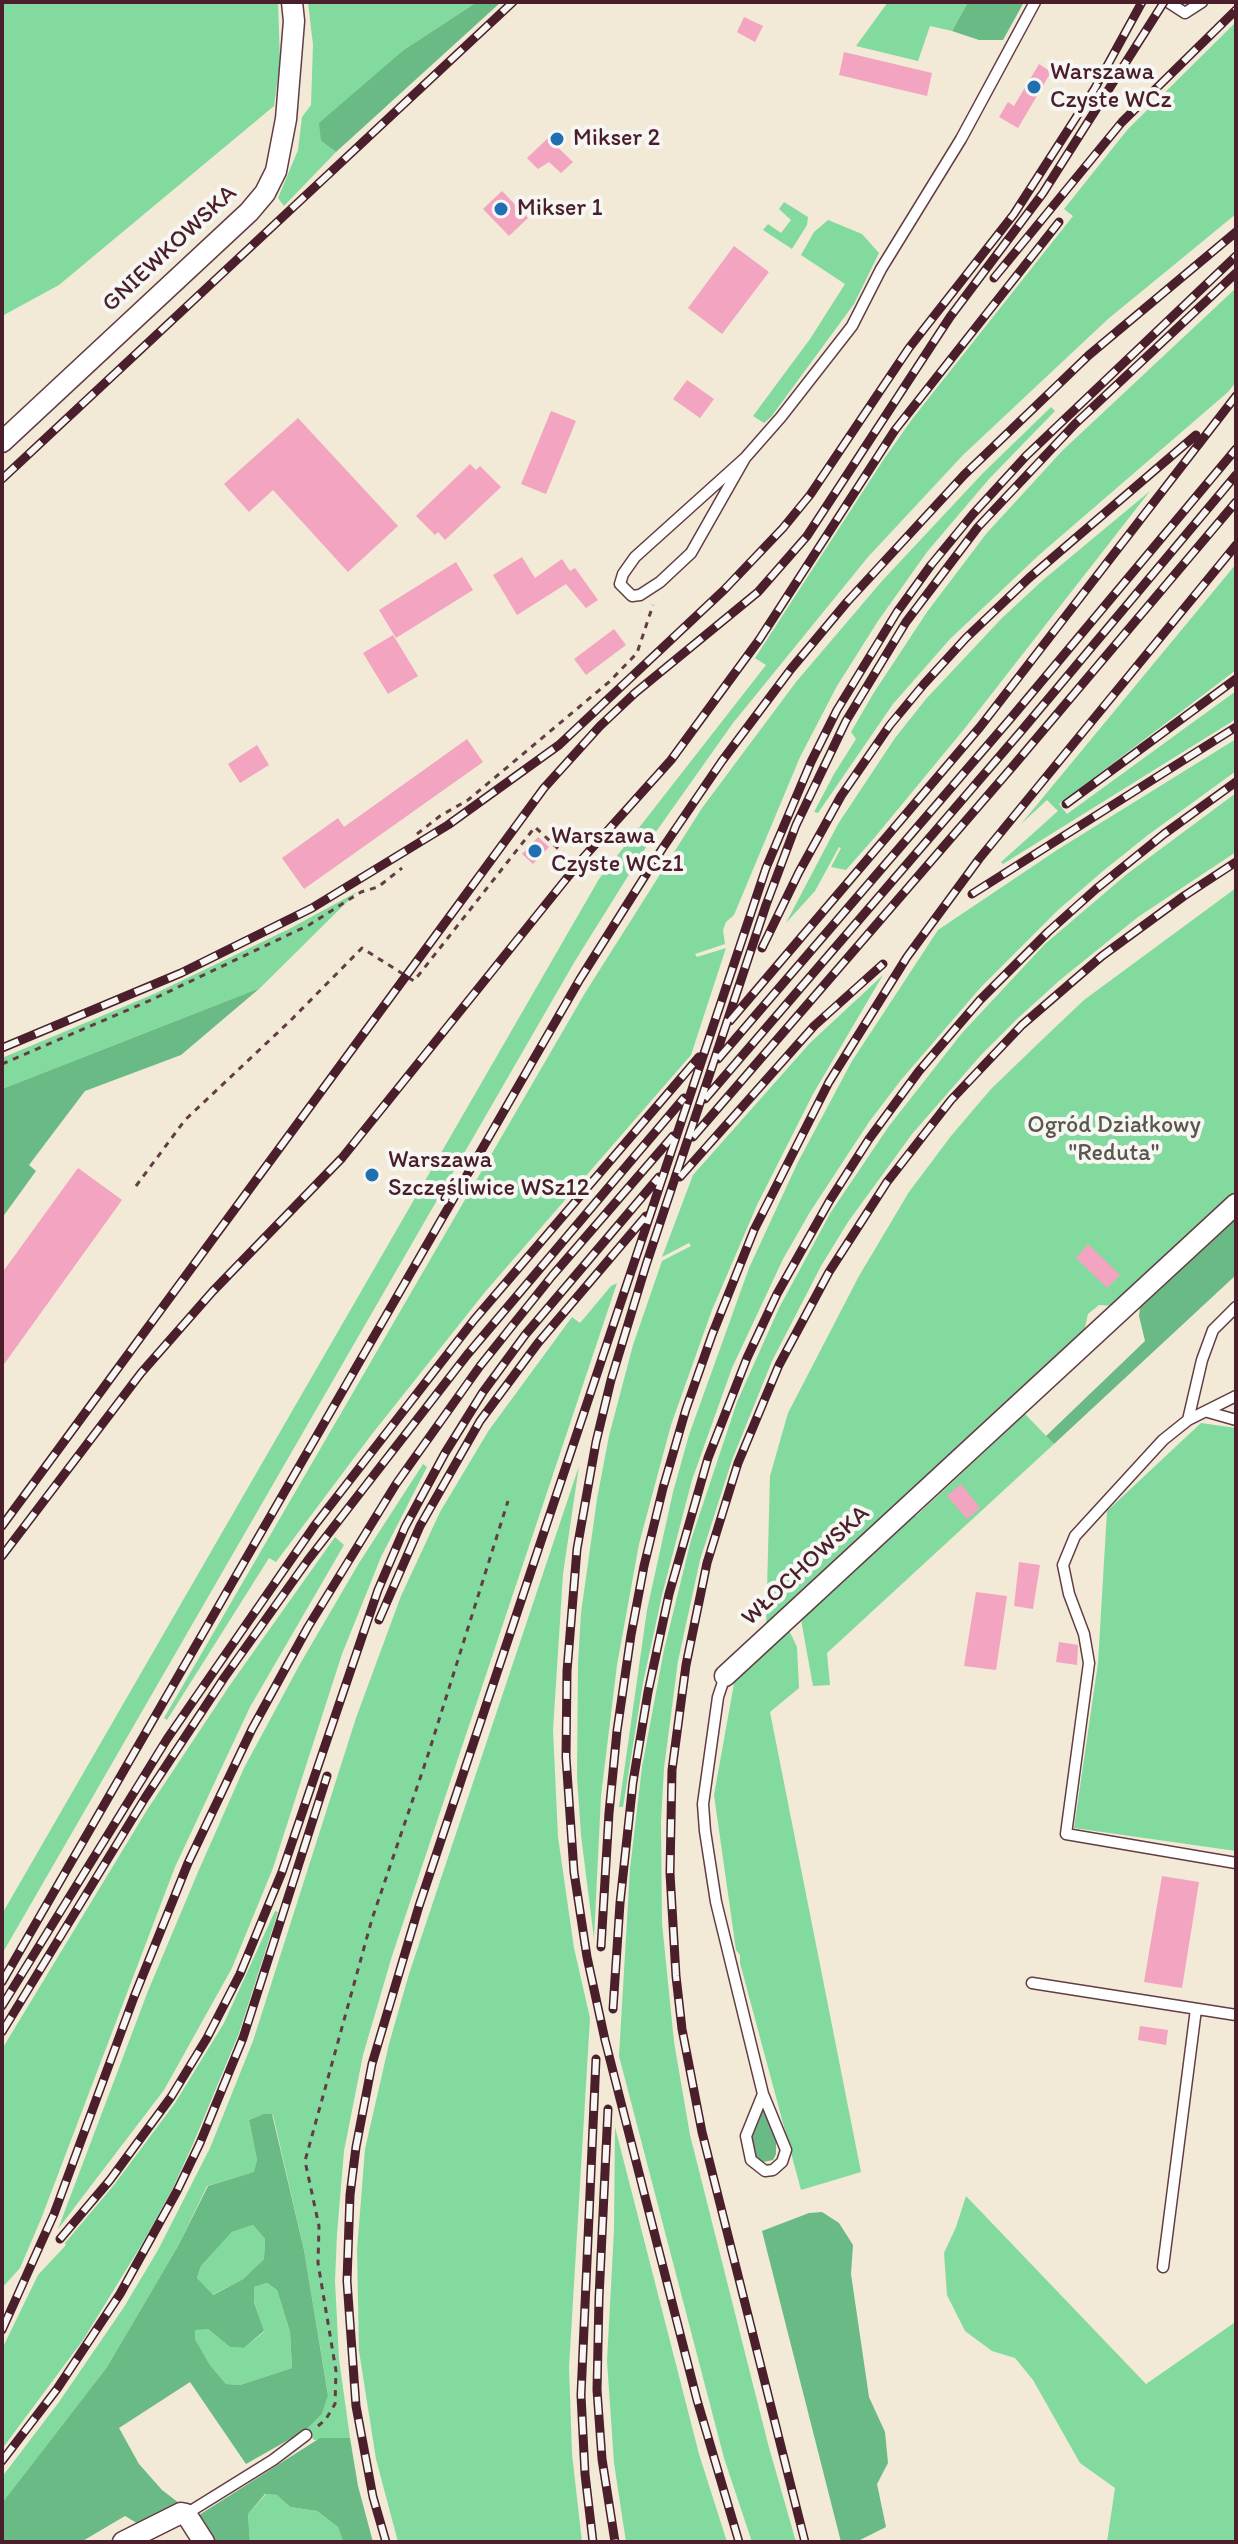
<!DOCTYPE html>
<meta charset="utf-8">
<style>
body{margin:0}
#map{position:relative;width:1238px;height:2544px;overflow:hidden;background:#f2e9d6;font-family:Itim,sans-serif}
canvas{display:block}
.frame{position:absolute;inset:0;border:4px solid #4a1f2b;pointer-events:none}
</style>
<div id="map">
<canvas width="1238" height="2544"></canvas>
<div class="frame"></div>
</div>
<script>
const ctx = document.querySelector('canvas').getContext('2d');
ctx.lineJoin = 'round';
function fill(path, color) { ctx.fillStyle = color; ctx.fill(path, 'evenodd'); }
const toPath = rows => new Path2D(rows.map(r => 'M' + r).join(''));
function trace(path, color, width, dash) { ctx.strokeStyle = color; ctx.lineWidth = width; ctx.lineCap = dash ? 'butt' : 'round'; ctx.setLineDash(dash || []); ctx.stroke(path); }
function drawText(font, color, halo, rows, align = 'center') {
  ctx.font = font + ' Itim,sans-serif'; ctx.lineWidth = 8; ctx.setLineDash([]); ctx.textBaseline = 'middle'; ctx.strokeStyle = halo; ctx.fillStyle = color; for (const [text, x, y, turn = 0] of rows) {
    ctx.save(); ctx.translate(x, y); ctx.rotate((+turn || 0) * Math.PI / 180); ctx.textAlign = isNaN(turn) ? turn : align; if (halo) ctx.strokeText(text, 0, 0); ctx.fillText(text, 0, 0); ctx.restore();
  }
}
fill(toPath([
 [2,2,278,2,280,62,274,106,59,285,2,316],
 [308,2,477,2,405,49,321,141,336,152,284,206,278,198,298,150,302,117,311,105,313,45],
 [888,2,968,2,952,31,930,26,918,61,856,46],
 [1236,22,1236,214,1108,319,963,455,868,557,733,723,653,836,575,961,2,1954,2,1914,599,879,766,665,755,658,884,459,913,418,1073,216,1064,209,1128,129],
 [784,202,808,217,807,225,792,249,763,230,768,224,781,233,791,220,779,209],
 [828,220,862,234,879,253,854,304,771,417,764,423,753,416,810,339,845,284,801,255,814,232],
 [1236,288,1236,382,1228,392,1039,555,950,639,893,704,818,813,814,812,834,774,856,739,851,732,873,694,927,612,986,534,1062,451],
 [1051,407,1055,411,989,479,927,552,878,621,837,686,800,757,734,915,726,922,723,930,725,944,695,954,697,957,726,948,691,1055,485,1292,372,1434,276,1562,269,1558,167,1720,164,1718,585,993,702,808,796,682,882,581,983,473],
 [1150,491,965,728,875,837,846,870,831,867,841,848,839,847,815,891,786,923,838,824,895,738,926,699,1002,618,1043,580],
 [1236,564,1236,670,1059,804,1067,814,1236,691,1236,719,1003,864,1001,862,1058,811,1047,800,1021,824],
 [1236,739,1236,771,1148,835,1103,871,1058,910,981,987,901,1080,869,1122,810,1212,783,1259,732,1368,692,1480,662,1595,643,1683,623,1807,619,1807,647,1610,673,1492,689,1435,749,1268,798,1162,852,1061,938,930,1057,850],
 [1236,793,1236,852,1138,917,1060,980,1017,1019,981,1055,912,1134,848,1222,821,1266,772,1361,732,1460,700,1560,678,1661,664,1768,661,1822,662,1923,674,2042,690,2135,768,2444,796,2542,752,2542,724,2458,619,2056,630,1869,642,1767,664,1650,691,1540,737,1402,779,1308,831,1212,889,1126,962,1033,1045,944,1127,874],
 [1236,888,1236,1193,1114,1306,1099,1305,1088,1314,1084,1332,766,1629,770,1476,788,1413,859,1276,909,1192,951,1136,991,1089,1046,1036,1084,1000],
 [357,892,260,988,2,1089,2,1058,154,994,289,929],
 [883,975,813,1094,757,1205,712,1310,671,1425,639,1544,617,1665,601,1796,594,1939,581,1835,577,1777,578,1663,581,1613,597,1499,609,1436,633,1345,662,1261,691,1246,689,1243,662,1257,693,1175,810,1043],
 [617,1283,392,1956,363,2055,344,2151,337,2234,335,2281,339,2359,350,2438,314,2440,306,2430,322,2414,328,2394,304,2250,273,2115,263,2114,249,2120,257,2160,255,2172,207,2186,178,2246,107,2367,2,2503,2,2477,59,2402,124,2307,158,2250,210,2148,253,2041,356,1718,401,1596,440,1512,489,1430,572,1317,580,1323,611,1286],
 [1025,1414,1054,1444,827,1653,830,1685,813,1686,800,1614,912,1513,916,1516],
 [1201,1423,1236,1428,1236,1851,1074,1828,1098,1663,1107,1511],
 [423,1464,427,1467,381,1557,342,1654,273,1868,232,1968,164,2090,58,2229,148,1991,198,1872,244,1768,300,1664,359,1563],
 [579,1466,563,1574,553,1730,558,1837,574,1948,590,2018,569,2367,572,2454,582,2542,398,2542,376,2459,359,2351,357,2250,365,2149,389,2044,409,1974],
 [335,1537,344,1545,250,1707,175,1867,41,2219,20,2268,2,2288,2,2049,147,1810,230,1685],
 [787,1626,797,1647,799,1688,770,1712,861,2172,801,2190,740,1963,740,1955,736,1950,714,1795,735,1678],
 [275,1911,278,1912,239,2033,193,2144,172,2190,142,2244,83,2340,2,2449,2,2349,38,2275,66,2245,65,2243,114,2185,175,2103,224,2023],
 [615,2127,699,2454,727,2542,626,2542,614,2463,607,2361,614,2230],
 [966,2196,1146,2384,1234,2323,1236,2309,1236,2542,1107,2542,1115,2488,1080,2463,1033,2380,1015,2358,992,2351,965,2331,947,2295,944,2253,956,2227],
 [253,2225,265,2239,264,2259,243,2279,212,2295,197,2278,201,2266,232,2232],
 [267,2283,277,2290,290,2332,292,2368,240,2385,226,2384,210,2365,195,2339,195,2329,208,2329,230,2347,244,2348,264,2332,254,2301,254,2287],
 [266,2494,277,2495,290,2507,317,2511,338,2527,343,2542,250,2542,248,2514]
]), '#83da9e');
fill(toPath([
 [477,2,501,2,336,152,321,141,319,123,405,49],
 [968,2,1024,2,1003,40,979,40,952,31],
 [260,988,181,1055,85,1091,29,1165,36,1171,2,1218,2,1089],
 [1236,1214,1236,1275,1054,1444,1046,1436,1145,1341,1139,1316,1141,1299],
 [764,2108,776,2137,776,2154,773,2160,763,2162,755,2159,750,2147,753,2125],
 [263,2114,272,2114,304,2250,328,2395,322,2414,306,2430,246,2464,190,2382,119,2428,139,2464,162,2490,179,2503,140,2525,125,2516,81,2542,2,2542,2,2503,107,2367,178,2246,208,2186,254,2172,257,2160,249,2120],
 [253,2225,265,2239,264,2259,243,2279,213,2295,197,2278,201,2266,232,2232],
 [267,2283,277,2290,290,2332,292,2368,240,2385,226,2384,210,2365,195,2339,195,2330,208,2329,230,2347,244,2348,264,2331,254,2302,254,2287],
 [822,2212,839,2223,853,2245,851,2274,869,2397,885,2432,888,2463,877,2484,886,2527,856,2542,841,2542,762,2231,809,2213],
 [320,2438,350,2438,358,2486,373,2542,343,2542,338,2527,317,2511,290,2507,277,2495,265,2494,248,2514,250,2542,212,2542,196,2517]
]), '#6aba85');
fill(toPath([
 [744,17,763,26,755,42,737,32],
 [844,52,932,73,927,96,839,75],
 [1039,64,1051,72,1018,128,999,117,1008,102,1014,106],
 [548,138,573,162,561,173,549,162,538,169,527,158],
 [502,191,528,218,509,236,483,209],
 [734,246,769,272,722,334,688,308],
 [687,380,714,399,700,418,673,399],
 [551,411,576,421,546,494,521,484],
 [298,418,398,526,348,572,273,490,249,512,224,484],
 [470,464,476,470,480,466,501,487,445,540,438,532,435,535,416,516],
 [522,557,535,578,562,559,570,571,575,568,598,600,586,608,566,584,517,615,493,575],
 [456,562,473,590,396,638,379,610],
 [614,629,626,645,586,675,574,659],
 [393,635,418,676,388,694,363,653],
 [467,739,483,762,304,889,282,858,338,818,344,827],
 [257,745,269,765,240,783,228,764],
 [538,837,549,847,533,864,522,854],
 [78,1168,122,1200,2,1367,2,1273],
 [1088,1244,1120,1275,1107,1288,1076,1258],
 [961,1484,980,1508,967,1519,947,1496],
 [1019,1562,1040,1565,1033,1609,1014,1606],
 [976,1592,1007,1596,996,1670,964,1666],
 [1059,1642,1078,1645,1077,1665,1056,1662],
 [1162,1876,1199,1882,1182,1988,1144,1982],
 [1140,2026,1168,2030,1166,2045,1138,2040]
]), '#f2a4c0');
const service = toPath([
 [1168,2,1185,13,1202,2],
 [745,458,691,553,660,582,640,595,632,596,620,584,623,574,635,557,745,458,781,417,852,326,881,269,961,139,1035,2],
 [1236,1396,1188,1420,1163,1440,1075,1536,1063,1565,1069,1594,1084,1634,1089,1663,1066,1834,1236,1863],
 [1208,1412,1236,1420],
 [1188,1420,1202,1360,1213,1330,1236,1307],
 [725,1676,718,1697,703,1804,705,1831,716,1902,763,2094,786,2150,782,2162,773,2170,765,2171,751,2160,746,2136,763,2094],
 [1032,1983,1236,2015],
 [1163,2267,1196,2009],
 [186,2514,273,2460,306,2435]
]);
const minor = toPath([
 [2,442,249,212,265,193,276,171,286,119,294,21,292,2],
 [725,1676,1236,1204],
 [123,2542,181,2513,186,2514,204,2542]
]);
trace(service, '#633d45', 13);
trace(minor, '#633d45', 23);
trace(toPath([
 [417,834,440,816,468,800,609,682,637,653,653,605],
 [2,1064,151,1000,309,925,361,892,378,887,402,868],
 [136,1186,185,1120,291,1020,362,948,414,981,535,827,582,871],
 [318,2426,326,2419,335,2404,336,2371,318,2263,319,2226,305,2161,372,1919,427,1758,508,1501]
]), '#633d45', 3, [6, 6]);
trace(service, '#fff', 10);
trace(minor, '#fff', 20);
const rail = toPath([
 [994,278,1122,122,1236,10],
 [2,479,513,2],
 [1066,804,1236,679],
 [972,894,1236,727],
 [762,948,799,872,841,796,890,725,924,684,966,638,1029,578,1196,435],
 [730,1021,980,727,1236,396],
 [2,1048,181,973,312,908,448,825,559,745,724,590,783,528,810,495,909,348,1014,214,1095,88,1142,2],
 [718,1059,1011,718,1236,449],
 [705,1099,1023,729,1236,475],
 [693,1137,1014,765,1236,502],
 [680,1177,814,1026,883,964],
 [2,1526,544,788,600,726,635,693,758,592,807,536,950,317,1043,193,1164,2],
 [2,1556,141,1373,213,1291,342,1158,583,858,671,760,759,640,895,430,1059,222],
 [379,1620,420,1526,480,1421,538,1343,646,1216],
 [601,1947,609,1813,617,1731,631,1635,644,1566,663,1488,686,1409,712,1335,754,1230,829,1082,907,957,979,859,1236,545],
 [2,1982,580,979,662,849,722,761,791,669,847,602,964,475,1089,355,1236,232],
 [2,2006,167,1739,315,1525,474,1320,699,1057],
 [613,2009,620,1903,633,1782,648,1692,669,1594,708,1458,747,1358,777,1294,830,1200,869,1139,919,1071,980,1000,1048,932,1096,889,1164,834,1236,782],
 [2,2032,145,1798,224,1678,308,1560,467,1355,684,1098],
 [608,2109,599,2298,597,2390,602,2459,615,2542],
 [60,2239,110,2180,171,2097,207,2038,240,1974,282,1872,378,1590,405,1527,445,1453,483,1392,525,1335,659,1177],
 [2,2330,54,2214,134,1997,188,1863,252,1729,308,1627,396,1484,480,1366,552,1276,673,1136],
 [2,2461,57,2389,120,2294,177,2191,200,2143,243,2038,327,1776],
 [386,2542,373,2497,356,2406,347,2281,350,2195,356,2147,372,2064,419,1906,766,868,811,762,837,710,897,612,931,565,973,514,1026,456,1236,256],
 [593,2542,585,2474,581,2395,596,2059],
 [739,2542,697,2400,605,2040,587,1957,574,1872,566,1757,567,1671,577,1549,596,1442,611,1380,646,1265,766,905,796,825,846,721,906,622,978,527,1075,424,1236,273],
 [805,2542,702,2132,682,2029,676,1976,670,1873,672,1770,686,1665,707,1563,738,1463,779,1365,829,1272,887,1182,951,1100,1022,1025,1102,956,1184,896,1236,862]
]);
trace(rail, '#4a1f2b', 9);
trace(rail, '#f6f6f2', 6, [18]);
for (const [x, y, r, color] of [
 [1034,87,8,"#1f6fb2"],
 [557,139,8,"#1f6fb2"],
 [501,209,8,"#1f6fb2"],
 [535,851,8,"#1f6fb2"],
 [372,1175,8,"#1f6fb2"]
]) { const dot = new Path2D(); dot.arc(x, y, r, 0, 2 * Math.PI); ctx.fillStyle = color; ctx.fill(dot); trace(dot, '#f6f6f2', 3); }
drawText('24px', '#4a1f2b', '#f6f6f2', [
 ["Warszawa",1050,73],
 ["Czyste WCz",1050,101],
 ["Mikser 2",573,139],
 ["Mikser 1",517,209],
 ["Warszawa",551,837],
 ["Czyste WCz1",551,865],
 ["Warszawa",388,1161],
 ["Szczęśliwice WSz12",388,1189]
], 'left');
drawText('24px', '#4a1f2b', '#f6f6f2', [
 ["GNIEWKOWSKA",170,249,-43],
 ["WŁOCHOWSKA",806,1566,-43]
]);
drawText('24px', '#5b574e', '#f6f6f2', [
 ["Ogród Działkowy",1114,1126],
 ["\"Reduta\"",1114,1154]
]);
</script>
